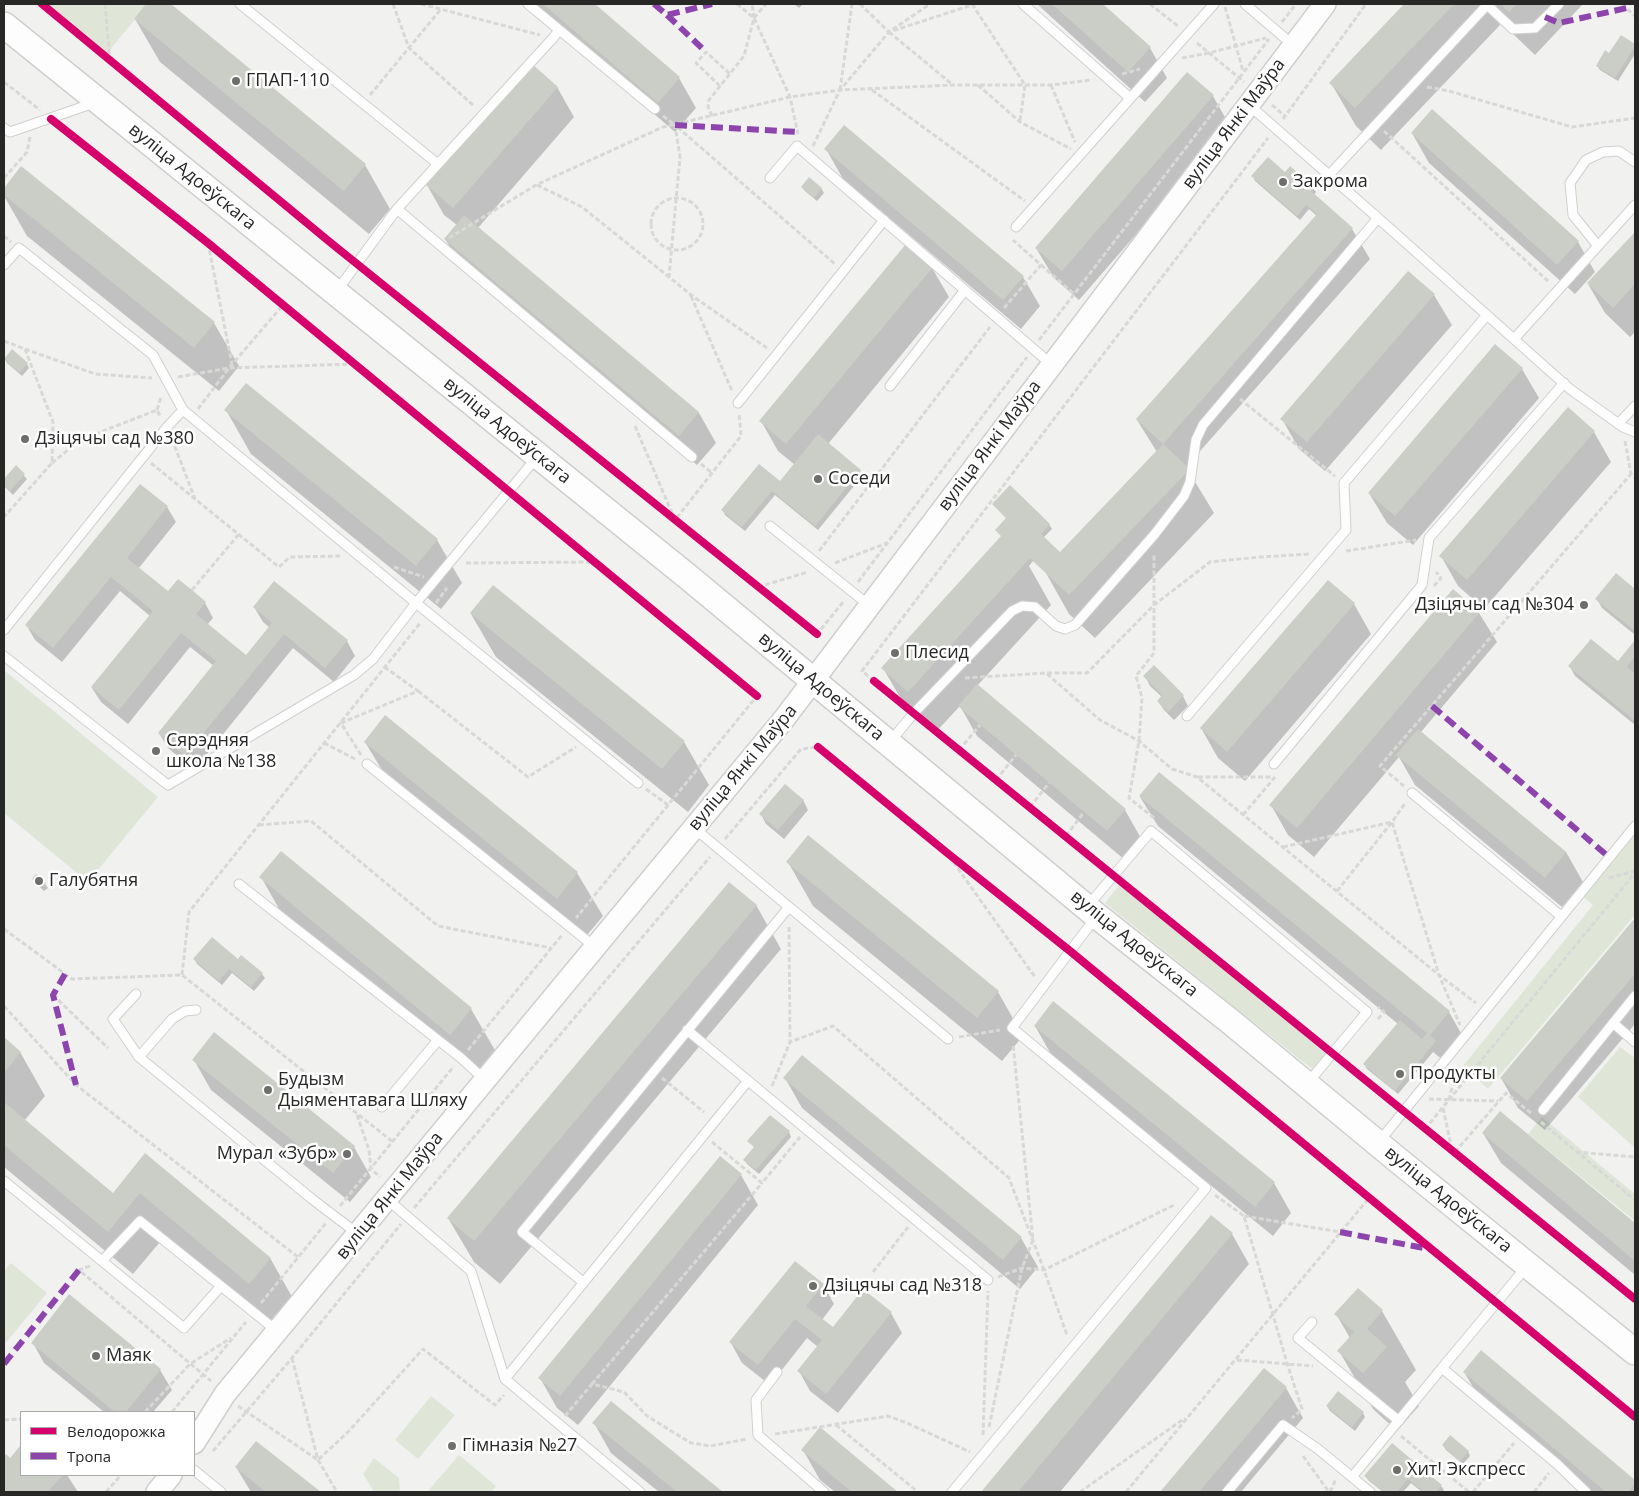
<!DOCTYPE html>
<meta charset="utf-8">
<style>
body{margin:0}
#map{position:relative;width:1639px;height:1496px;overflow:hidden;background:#f1f2f0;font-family:"Open Sans",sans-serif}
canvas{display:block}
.frame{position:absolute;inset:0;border:5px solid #272726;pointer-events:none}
.legend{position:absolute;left:20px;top:1411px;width:175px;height:65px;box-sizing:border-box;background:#fff;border:1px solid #a9a9a8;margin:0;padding:6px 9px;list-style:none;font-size:15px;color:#272726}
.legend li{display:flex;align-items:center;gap:10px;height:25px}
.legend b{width:25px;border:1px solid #a9a9a8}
</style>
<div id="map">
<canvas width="1639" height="1496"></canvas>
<div class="frame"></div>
<ul class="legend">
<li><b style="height:6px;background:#d6006c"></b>Велодорожка</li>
<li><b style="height:6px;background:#8e44ad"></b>Тропа</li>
</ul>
</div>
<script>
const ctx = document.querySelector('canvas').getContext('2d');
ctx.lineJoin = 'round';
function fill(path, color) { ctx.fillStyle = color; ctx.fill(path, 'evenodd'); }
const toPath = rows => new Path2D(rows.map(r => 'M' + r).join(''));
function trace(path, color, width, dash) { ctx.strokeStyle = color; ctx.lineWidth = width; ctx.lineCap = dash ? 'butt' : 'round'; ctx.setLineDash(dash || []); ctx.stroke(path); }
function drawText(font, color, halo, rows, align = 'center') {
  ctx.font = font + ' "Open Sans",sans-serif'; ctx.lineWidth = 5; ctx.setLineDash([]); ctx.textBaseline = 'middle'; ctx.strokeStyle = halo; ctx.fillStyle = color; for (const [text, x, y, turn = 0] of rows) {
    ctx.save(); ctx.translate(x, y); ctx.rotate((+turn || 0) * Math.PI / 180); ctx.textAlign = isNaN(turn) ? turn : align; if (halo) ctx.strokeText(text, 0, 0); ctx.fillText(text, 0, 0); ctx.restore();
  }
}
fill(toPath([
 [47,4,148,4,107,53],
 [4,670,158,797,88,882,4,813],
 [1635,824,1635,915,1488,1089,1463,1066,1593,905,1579,894],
 [1120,884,1329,1053,1312,1069,1105,903],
 [1620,1047,1635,1058,1635,1148,1578,1097],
 [1542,1117,1635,1194,1635,1221,1528,1134],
 [11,1263,47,1293,4,1345,4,1271],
 [431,1396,455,1415,418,1459,395,1440],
 [459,1455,496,1486,491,1492,427,1492],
 [374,1458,399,1478,400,1490,397,1492,374,1492,363,1474]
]), '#dfe6d8');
fill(toPath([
 [148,4,169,4,365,165,390,209,369,234,160,62,135,19],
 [527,4,593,4,679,78,696,108,675,132],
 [794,4,803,4,799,8],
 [1037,4,1101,4,1150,48,1167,78,1145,102],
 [1405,4,1488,4,1500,25,1381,150,1356,126,1331,83],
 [1495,4,1583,4,1535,55,1513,34],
 [1621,36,1635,45,1635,54,1618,81,1600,70,1597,66,1610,55],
 [1187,74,1213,96,1230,126,1079,300,1054,278,1036,248],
 [557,87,574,117,478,228,699,413,716,443,697,465,463,269,445,239,457,225,444,215,427,185],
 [1412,133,1578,242,1595,272,1575,294,1429,163],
 [826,149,1023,277,1040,306,1021,329,843,179],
 [22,168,214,323,239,366,219,391,27,236,4,196,4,190],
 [1285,174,1313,188,1316,192,1314,195,1352,229,1370,259,1186,467,1214,513,1095,638,1069,614,1046,573,1033,561,1029,566,1051,605,977,686,1125,810,1142,840,1125,860,977,736,960,706,934,734,908,711,883,668,1002,537,997,530,1007,519,993,504,1049,524,1052,529,1043,538,1060,553,1157,452,1137,420,1317,216,1309,209,1300,220,1255,181,1253,176],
 [802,187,821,188,824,193,817,201,805,191],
 [1635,234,1635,332,1630,337,1605,313,1588,284],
 [932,268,949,297,828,444,860,471,863,475,818,530,775,495,745,531,725,515,723,510,780,483,795,465,778,451,761,421],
 [1409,272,1434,295,1452,325,1325,471,1299,449,1282,419],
 [5,359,27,364,29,368,22,376,7,363],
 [1522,369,1539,398,1413,545,1387,523,1369,493],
 [226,410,437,540,462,583,441,609,251,454],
 [1594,432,1611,462,1484,609,1458,586,1441,556],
 [16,467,27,479,13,495,5,487,4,481],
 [140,486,167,507,176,522,138,569,168,593,205,603,213,618,207,625,246,657,270,628,263,622,254,607,347,641,355,656,334,682,293,648,194,770,168,748,159,733,214,666,190,647,128,724,101,702,92,688,150,616,120,591,62,662,35,640,27,626],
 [1616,575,1635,590,1635,635,1602,608,1597,599],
 [1328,582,1354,604,1371,634,1245,781,1218,758,1201,728],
 [1453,591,1479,613,1497,642,1421,732,1566,852,1583,882,1562,907,1415,785,1399,757,1314,857,1288,835,1271,805],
 [471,614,684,742,709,785,688,812,496,657],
 [1635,642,1635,672,1634,674,1635,676,1635,725,1575,676,1570,667,1618,663],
 [1145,676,1183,696,1188,706,1174,720,1164,710,1158,701,1162,697,1150,686],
 [386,717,577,873,603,916,582,941,391,785,365,742],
 [1140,797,1449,1012,1466,1042,1448,1064,1433,1052,1398,1094,1367,1069,1365,1065,1398,1024,1158,826],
 [803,800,808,810,784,839,766,824,761,814],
 [808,837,998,992,1023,1036,1002,1061,813,906,788,862],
 [36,876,45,884,48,888,44,891,36,883,33,879],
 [261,877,471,1009,496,1052,476,1077,286,921],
 [756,905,781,949,500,1284,474,1262,448,1218],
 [1635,920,1635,1024,1545,1130,1518,1108,1501,1078],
 [195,960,238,961,262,974,265,978,254,991,232,973,222,985,197,964],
 [1054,1003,1274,1183,1291,1213,1273,1236,1052,1056,1035,1026],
 [4,1039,20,1052,45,1096,24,1121,113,1194,145,1155,270,1258,295,1302,274,1326,165,1236,133,1274,4,1167],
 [194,1060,354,1147,371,1177,350,1202,211,1090],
 [785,1078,1021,1238,1038,1267,1020,1289,802,1108],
 [1500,1113,1635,1225,1635,1275,1501,1163,1483,1133],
 [789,1132,791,1137,759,1174,747,1164,745,1160,755,1148,749,1141],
 [741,1175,758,1205,578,1425,557,1408,540,1378],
 [1212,1217,1232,1234,1249,1264,1060,1492,983,1492],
 [823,1284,834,1304,822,1320,833,1329,891,1313,902,1333,838,1413,810,1391,799,1371,818,1347,807,1338,770,1385,742,1363,731,1343],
 [1358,1290,1382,1311,1416,1370,1405,1382,1419,1406,1397,1431,1373,1409,1339,1351,1350,1338,1336,1314],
 [33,1343,160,1370,172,1390,153,1412,104,1412,44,1363],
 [1481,1352,1635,1481,1635,1492,1590,1492,1482,1402,1464,1372],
 [1264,1370,1286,1388,1303,1418,1241,1492,1162,1492],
 [611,1402,721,1492,659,1492,611,1453,594,1423],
 [1327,1406,1363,1413,1365,1417,1355,1431,1330,1411],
 [820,1429,896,1492,835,1492,820,1480,803,1450],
 [256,1443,319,1492,251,1492,236,1467],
 [1392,1445,1441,1486,1444,1490,1442,1492,1422,1492,1411,1483,1403,1492,1383,1492,1368,1480,1366,1476],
 [1443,1445,1468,1451,1470,1456,1463,1464,1446,1450],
 [21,1447,21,1475,67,1475,78,1492,4,1492,4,1459,6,1456,10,1459]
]), '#0003');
fill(toPath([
 [146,4,171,4,366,164,344,191,134,19],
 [543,4,595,4,680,77,658,103],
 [1052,4,1103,4,1151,47,1128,72],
 [1404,4,1454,4,1355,108,1329,83],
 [1500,4,1517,4,1509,12],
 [1621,35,1635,44,1635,46,1615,78,1596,66,1605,50,1609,53],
 [531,63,558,87,453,208,426,185],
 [1187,72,1214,95,1062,271,1035,248],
 [1432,109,1579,241,1557,265,1411,133],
 [844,125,1024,276,1003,300,824,149],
 [1268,157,1285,172,1290,166,1314,187,1311,191,1353,228,1163,444,1136,419,1317,214,1306,205,1297,216,1251,176],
 [21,166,215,322,194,348,4,195,4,188],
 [809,177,822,188,814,198,801,187],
 [464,215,699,412,679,436,444,239],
 [1635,232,1635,284,1613,308,1587,283],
 [906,244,933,267,786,444,759,421],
 [1408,271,1435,294,1307,442,1280,419],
 [1495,344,1523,368,1395,516,1368,493],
 [12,349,28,363,19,373,4,359],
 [246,383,438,539,416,566,224,410],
 [1568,407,1595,431,1467,580,1439,556],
 [818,434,861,470,815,526,772,491,742,527,721,510,759,464,780,481],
 [1163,444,1190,469,1069,595,1030,558,908,692,881,668,1001,536,995,530,1006,518,992,504,1010,485,1050,524,1041,534,1060,552],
 [16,465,25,474,10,491,4,485,4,479],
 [140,484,168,506,127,558,168,591,178,579,192,590,206,602,196,614,246,655,272,623,253,607,274,581,348,640,325,668,284,634,185,756,158,733,216,661,181,633,119,710,91,687,153,611,111,577,53,648,25,625],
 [1616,573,1635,589,1635,631,1595,599],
 [1328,580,1355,603,1227,752,1200,728],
 [493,585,685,741,662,769,470,613],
 [1453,589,1480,612,1297,828,1269,805],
 [1591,639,1618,661,1635,640,1635,656,1627,667,1635,674,1635,721,1568,666],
 [1154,665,1184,695,1168,712,1157,701,1162,695,1143,676],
 [977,684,1126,809,1107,831,958,706],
 [385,715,578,872,557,899,364,742],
 [1418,729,1566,852,1545,878,1396,755],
 [1159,772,1450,1011,1430,1035,1436,1041,1395,1091,1363,1064,1400,1020,1422,1039,1427,1033,1139,796],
 [785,784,804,800,778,830,759,814],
 [808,835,999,991,977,1018,786,862],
 [281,851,472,1008,450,1035,259,877],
 [36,874,46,883,41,887,32,879],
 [729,882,757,905,474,1241,447,1218],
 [1635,918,1635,974,1527,1101,1500,1078],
 [212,937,238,959,241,955,263,973,251,987,229,969,219,981,193,959],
 [1053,1001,1275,1182,1255,1207,1034,1026],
 [214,1032,355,1146,333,1173,192,1060],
 [4,1037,21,1052,4,1073],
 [802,1055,1022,1237,1003,1260,783,1078],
 [4,1102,113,1193,145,1153,271,1258,249,1284,140,1193,108,1232,4,1145],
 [1500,1111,1635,1223,1635,1261,1482,1133],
 [770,1115,790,1131,756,1170,743,1160,754,1147,747,1141],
 [720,1156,742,1174,560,1396,538,1378],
 [1211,1215,1233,1233,1018,1492,981,1492],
 [795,1261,824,1284,806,1306,833,1327,863,1289,892,1312,826,1394,797,1371,822,1340,795,1319,758,1365,729,1342],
 [1358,1288,1383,1310,1367,1329,1387,1347,1363,1373,1337,1351,1354,1332,1334,1314],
 [69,1294,161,1369,126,1412,115,1412,31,1343],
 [1481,1350,1635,1480,1635,1484,1628,1492,1606,1492,1463,1372],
 [1264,1368,1287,1387,1269,1409,1199,1492,1160,1492],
 [1338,1391,1364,1412,1352,1427,1326,1406],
 [611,1401,723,1492,677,1492,616,1442,592,1423],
 [820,1427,898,1492,852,1492,801,1450],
 [1450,1435,1469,1451,1460,1461,1442,1445],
 [256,1441,321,1492,266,1492,235,1467],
 [1392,1443,1442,1485,1436,1492,1424,1492,1408,1479,1397,1492,1384,1492,1364,1476],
 [21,1445,21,1475,63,1475,47,1492,4,1492,4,1457,6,1454,10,1458]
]), '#cacec6');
const service = toPath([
 [240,4,438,164],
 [528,4,655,109],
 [1023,4,1130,98],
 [1245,4,1293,45],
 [1249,105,1378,218,1570,389,1623,427,1635,432],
 [4,128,10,132,94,103],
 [1329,175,1487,5,1513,29,1535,28,1559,4],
 [770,178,797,146,1051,364],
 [397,209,692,457],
 [1016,227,1214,4],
 [1598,246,1573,215,1570,183,1586,160,1603,152,1619,151,1635,162],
 [4,265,19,248,153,355,183,410,416,603,638,783],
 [336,292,397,209,553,38,559,30],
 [1514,339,1635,205],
 [890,386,965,290],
 [738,403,884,220],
 [1618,424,1635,406],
 [770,526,870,606],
 [4,630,167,427,183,410],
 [4,656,168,785,354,675,373,659,416,603,537,457],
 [1187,716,1346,530,1344,483,1487,315],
 [889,743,914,713,1012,611,1022,606,1035,607,1056,626,1065,629,1075,625,1154,535,1184,496,1190,482,1196,440,1203,425,1378,218],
 [367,764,595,947],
 [1274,764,1422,585,1429,538,1564,383],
 [1412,793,1561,916],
 [694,828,948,1039],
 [239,884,461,1058,485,1080],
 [1087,907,1151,831,1367,1012,1307,1084],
 [136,994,113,1019,139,1057,312,1199,358,1234],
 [1613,1023,1635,1042],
 [687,1030,988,1280],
 [139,1057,172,1019,185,1011,196,1010],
 [382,1107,438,1040],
 [1543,1110,1635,996],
 [1378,1143,1635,826],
 [4,1181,184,1328,221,1286],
 [387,1199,471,1271,505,1379,640,1492],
 [102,1261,140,1221,277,1331],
 [1527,1266,1442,1368,1557,1464,1586,1492],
 [583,1282,522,1232,789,907],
 [1312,1322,1298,1338,1399,1421],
 [777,1372,756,1400,758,1435,824,1492],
 [505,1379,747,1082],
 [194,1470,221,1492],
 [1352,1477,1370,1492],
 [952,1492,1206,1188,1012,1028,1096,917],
 [1227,1492,1283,1425,1318,1449,1352,1477,1442,1368]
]);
const tertiary = toPath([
 [194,1443,225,1394,784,719,1325,4],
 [157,1492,171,1475]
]);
const secondary = toPath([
 [4,25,687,576,1097,916,1231,1022,1399,1161,1635,1352]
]);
trace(service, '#cfd0ce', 11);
trace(tertiary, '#cfd0ce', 24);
trace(secondary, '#cfd0ce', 28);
trace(toPath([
 [42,4,348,257],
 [105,4,110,61],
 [393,4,409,48,474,106],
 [421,4,540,35],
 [737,4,754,18,790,97,798,134],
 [860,4,889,32,975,4],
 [972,4,1025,85,1020,121],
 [1150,4,1179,27],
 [1622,4,1635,16],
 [1225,7,1243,71],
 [754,18,766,4],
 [1282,22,1296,4],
 [889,32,953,85],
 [1197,43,1244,82],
 [1182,58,1209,53,1266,38],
 [1122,74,1140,69],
 [4,82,40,110],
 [978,85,1020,122,1071,149],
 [1051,85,1075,142],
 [720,86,696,63,706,52,730,74],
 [1427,87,1449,91,1572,127,1635,118],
 [840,90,852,4],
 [872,90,1025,201],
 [370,95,441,9],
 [1272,105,1285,116],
 [663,116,675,125],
 [712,116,708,107,709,100,744,56,754,18,752,4],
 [1283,119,1366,4],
 [60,126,208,243,499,484],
 [1384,131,1549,282],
 [813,146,840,90,889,32,930,4],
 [4,178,27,152,30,137],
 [537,185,582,207,669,277],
 '651 224a26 26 0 1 1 52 0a26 26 0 1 1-52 0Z',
 [4,236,11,242],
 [449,238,536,185,663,127,790,97,840,90,953,85,1051,85,1091,80],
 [208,243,232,364],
 [1041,265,1074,294],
 [366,271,817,634,844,601],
 [691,296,732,391],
 [1004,308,1041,265,1013,240],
 [1039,340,1269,39],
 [4,341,25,349,53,422,52,463,4,517],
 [767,348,691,295,669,277,680,157,675,125,835,264],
 [25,349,95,374,152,378],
 [178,377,229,368,354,364],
 [1240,399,1335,476],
 [198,409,229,368,283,305],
 [157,410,161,397],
 [635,426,675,520,741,436,739,413],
 [172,439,195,499,279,567,290,557,340,556],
 [1625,441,1631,474,1635,478],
 [52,463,80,440,157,410,160,416],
 [151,463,195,499],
 [701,464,712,473],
 [518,499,757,696,576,918],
 [819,551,990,327],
 [1346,551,1416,540],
 [466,563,594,562],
 [835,563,887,543],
 [394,567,424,577],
 [858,582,1027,357],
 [1434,586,1441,578,1436,572],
 [758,587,808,572],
 [192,590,239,534],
 [436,603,447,588],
 [1047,673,1087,673,1154,605,1210,562,1260,557,1310,554],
 [965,678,1046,673,1100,720,1139,741,1172,769,1197,777,1439,975,1476,1003],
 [874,681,862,671,1268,138],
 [418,691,528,777,576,747],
 [324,743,357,760],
 [959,750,980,725],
 [361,755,341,723,418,691,383,666],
 [1198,777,1271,777],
 [996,780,1016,755],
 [1404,786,1380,766,1631,474],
 [646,789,668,805],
 [1030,807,1049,783],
 [1243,815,1275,777],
 [1154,818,1129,798,1139,741,1142,698,1136,676,1154,653,1154,554],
 [259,825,311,821,438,926,551,948],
 [1066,836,1084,812],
 [725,839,801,749,818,747,946,852,1061,944],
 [1283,847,1392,822,1439,975,1460,1025],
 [949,856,1035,977],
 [1609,878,1635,871],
 [1337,891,1392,822,1406,802],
 [789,927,790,1042],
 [4,929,72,979,182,975,393,1142],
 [1080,959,1488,1296],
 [182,975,189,912,421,622],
 [53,995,108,1048],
 [4,1006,76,1085,298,1257],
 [1378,1019,1384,1012,1378,1007],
 [959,1037,1000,1030],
 [468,1050,562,935],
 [662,1078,704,1112],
 [772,1086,790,1042,833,1026,1009,1178,1044,1270,1067,1335],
 [1429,1099,1498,1101],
 [1449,1100,1457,1067],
 [1443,1108,1452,1150],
 [357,1115,369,1150,371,1169,380,1177],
 [1541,1122,1635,1200],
 [1425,1129,1635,873],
 [712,1142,762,1183,800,1137],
 [1455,1152,1506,1093,1531,1113],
 [1576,1152,1635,1157],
 [1215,1195,1244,1216,1287,1363,1302,1409,1292,1418],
 [340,1206,454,1066],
 [414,1208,710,857],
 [1244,1216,1340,1232],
 [90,1266,79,1270,211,1381],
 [873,1272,908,1227],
 [998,1277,1022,1268,1044,1270,1174,1205],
 [261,1303,326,1223],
 [1506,1311,1635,1417],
 [292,1358,318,1460,337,1492],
 [1237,1360,1313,1366],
 [592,1384,762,1183],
 [238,1406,318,1460,348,1432,423,1349,495,1405,504,1395],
 [145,1412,190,1364,231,1338],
 [172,1412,246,1322],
 [565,1416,592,1384,624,1392,647,1416,691,1443,710,1446,747,1439],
 [4,1420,21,1419],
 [836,1425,918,1492],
 [989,1427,1022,1268,1033,1240,1013,1044],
 [775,1434,888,1416,907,1423,970,1452],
 [983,1435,988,1291],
 [1401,1436,1469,1492],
 [213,1451,292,1358,401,1224],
 [1303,1456,1329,1492],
 [106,1492,121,1475],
 [1080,1492,1185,1418],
 [1126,1492,1369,1198],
 [1330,1492,1336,1479],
 [1473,1492,1514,1443],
 [1534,1492,1549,1473]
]), '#d8d8d6', 3, [5, 2.5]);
trace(service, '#fdfdfd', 9);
trace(tertiary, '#fdfdfd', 21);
trace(secondary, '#fdfdfd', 25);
trace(toPath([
 [654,4,667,15,712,4],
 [667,15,706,52],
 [1545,17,1559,23,1627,8],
 [675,125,798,132],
 [1432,706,1610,858],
 [65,974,53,995,76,1085],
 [1340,1232,1429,1249],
 [4,1364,79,1270]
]), '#8e44ad', 6, [12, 6]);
trace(toPath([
 [42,4,331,243,817,634],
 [51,119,208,243,757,696],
 [874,681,1635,1299],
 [818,747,946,852,1070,951,1635,1417]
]), '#d6006c', 8);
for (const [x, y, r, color] of [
 [236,81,5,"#6e6e6d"],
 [1283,182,5,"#6e6e6d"],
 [25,439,5,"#6e6e6d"],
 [818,479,5,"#6e6e6d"],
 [1584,605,5,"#6e6e6d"],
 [895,653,5,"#6e6e6d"],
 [156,751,5,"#6e6e6d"],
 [39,881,5,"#6e6e6d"],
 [1400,1074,5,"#6e6e6d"],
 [268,1090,5,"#6e6e6d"],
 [347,1154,5,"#6e6e6d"],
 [813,1286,5,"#6e6e6d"],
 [96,1356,5,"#6e6e6d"],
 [452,1446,5,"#6e6e6d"],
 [1397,1470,5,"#6e6e6d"]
]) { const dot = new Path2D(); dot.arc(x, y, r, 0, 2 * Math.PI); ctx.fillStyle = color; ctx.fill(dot); trace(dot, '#fff', 2); }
drawText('18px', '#272726', '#fff', [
 ["ГПАП-110",246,81],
 ["Закрома",1293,182],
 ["Дзіцячы сад №380",35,439],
 ["Соседи",828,479],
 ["Дзіцячы сад №304",1574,605,"right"],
 ["Плесид",905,653],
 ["Сярэдняя",166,741],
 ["школа №138",166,762],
 ["Галубятня",49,881],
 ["Продукты",1410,1074],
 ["Будызм",278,1080],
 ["Дыяментавага Шляху",278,1101],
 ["Мурал «Зубр»",337,1154,"right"],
 ["Дзіцячы сад №318",823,1286],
 ["Маяк",106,1356],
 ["Гімназія №27",462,1446],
 ["Хит! Экспресс",1407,1470]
], 'left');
drawText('18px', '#272726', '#fff', [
 ["вуліца Янкі Маўра",1234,124,-53],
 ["вуліца Адоеўскага",192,177,39],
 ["вуліца Адоеўскага",507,431,39],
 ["вуліца Янкі Маўра",990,446,-53],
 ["вуліца Адоеўскага",821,687,40],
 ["вуліца Янкі Маўра",743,768,-50],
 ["вуліца Адоеўскага",1134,944,39],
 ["вуліца Янкі Маўра",390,1196,-51],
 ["вуліца Адоеўскага",1448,1200,39]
]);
</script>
